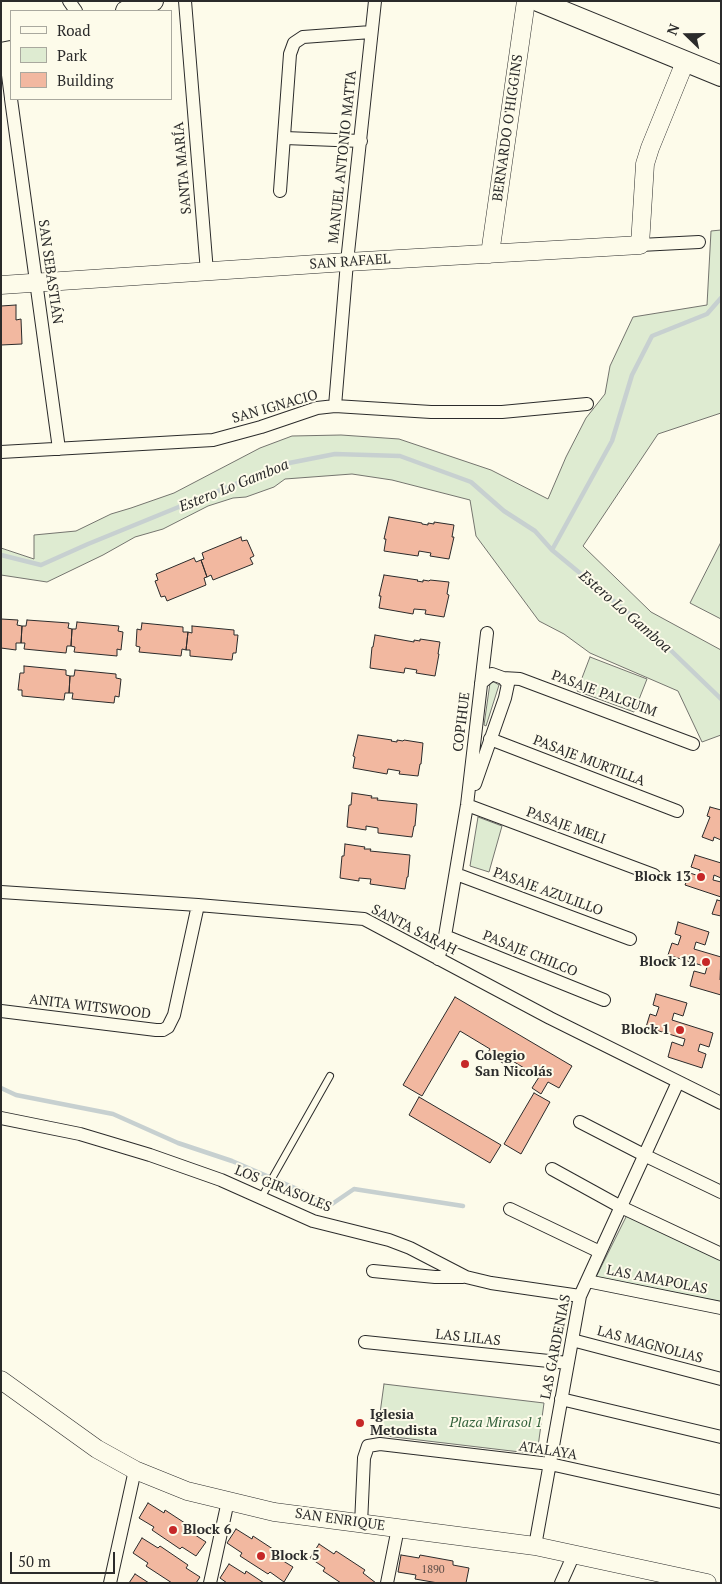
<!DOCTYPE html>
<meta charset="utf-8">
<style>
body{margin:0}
#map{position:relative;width:722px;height:1584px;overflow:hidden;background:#fdfbea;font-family:"PT Serif",serif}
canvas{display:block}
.frame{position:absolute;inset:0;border:2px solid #2b2b2b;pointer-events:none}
.legend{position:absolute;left:10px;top:10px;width:162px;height:90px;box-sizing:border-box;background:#fdfbea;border:1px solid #a9a89e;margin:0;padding:6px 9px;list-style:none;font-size:15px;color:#2b2b2b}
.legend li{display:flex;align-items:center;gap:10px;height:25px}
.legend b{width:25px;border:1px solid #a9a89e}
.north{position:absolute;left:662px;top:10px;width:50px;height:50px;-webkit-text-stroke:4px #fdfbea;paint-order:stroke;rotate:292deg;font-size:14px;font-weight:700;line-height:20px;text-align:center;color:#2b2b2b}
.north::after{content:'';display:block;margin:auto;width:18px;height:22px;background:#2b2b2b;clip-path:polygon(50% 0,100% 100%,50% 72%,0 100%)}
.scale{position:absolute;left:10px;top:1552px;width:105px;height:22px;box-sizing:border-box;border:2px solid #2b2b2b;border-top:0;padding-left:6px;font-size:15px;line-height:18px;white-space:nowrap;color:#2b2b2b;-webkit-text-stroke:4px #fdfbea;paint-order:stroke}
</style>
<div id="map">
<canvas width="722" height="1584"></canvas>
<div class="frame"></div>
<ul class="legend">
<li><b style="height:6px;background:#fdfbea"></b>Road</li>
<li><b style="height:14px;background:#deebd1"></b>Park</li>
<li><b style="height:14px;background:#f2b8a0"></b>Building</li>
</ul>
<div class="north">N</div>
<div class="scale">50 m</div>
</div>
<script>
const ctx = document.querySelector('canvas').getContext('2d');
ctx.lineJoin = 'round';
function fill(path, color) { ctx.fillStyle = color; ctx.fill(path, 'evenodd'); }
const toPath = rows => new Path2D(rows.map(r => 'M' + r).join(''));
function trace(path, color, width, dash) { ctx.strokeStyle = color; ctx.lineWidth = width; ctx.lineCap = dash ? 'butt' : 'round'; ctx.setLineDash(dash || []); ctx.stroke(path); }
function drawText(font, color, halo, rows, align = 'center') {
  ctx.font = font + ' "PT Serif",serif'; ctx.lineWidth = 4; ctx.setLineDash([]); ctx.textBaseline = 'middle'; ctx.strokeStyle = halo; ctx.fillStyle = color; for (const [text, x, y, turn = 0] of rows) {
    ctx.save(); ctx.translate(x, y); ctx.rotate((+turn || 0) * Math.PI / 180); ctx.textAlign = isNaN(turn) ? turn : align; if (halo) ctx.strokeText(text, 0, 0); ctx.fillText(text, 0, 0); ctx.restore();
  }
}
const green = toPath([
 [721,230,721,413,658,434,583,546,651,612,721,650,721,735,702,742,678,691,590,653,564,634,539,621,476,536,470,500,392,480,352,474,285,479,274,487,246,497,233,498,208,506,163,529,135,537,103,555,47,582,1,575,1,548,34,559,34,535,76,531,111,514,131,508,174,493,260,448,292,436,341,435,399,439,491,470,548,499,566,457,586,418,605,394,610,366,633,317,707,305,711,231,721,230],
 [721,542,721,619,690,603,721,542],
 [590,657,647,679,634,712,577,691,590,657],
 [494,682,499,685,486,726,484,725,490,683,494,682],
 [478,817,502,826,489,872,470,866,478,817],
 [627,1215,721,1259,721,1302,596,1277,627,1215],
 [384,1384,544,1403,537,1454,377,1435,384,1384]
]);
fill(green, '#deebd1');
trace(green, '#74746e', 1);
trace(toPath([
 [552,550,612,441,632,375,652,336,707,314,721,298],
 [1,555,41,565,88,544,284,464,335,454,400,456,471,482,504,511,535,531,552,550,656,636,721,699],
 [1,1088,16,1095,113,1114,178,1143,232,1161,332,1204,354,1189,463,1206]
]), '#c7d0d0', 4.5);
const building = toPath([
 [16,305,16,320,21,319,22,344,1,345,1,306,16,305],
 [389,517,422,523,422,524,428,525,428,523,434,524,434,522,454,525,452,537,454,537,449,559,430,556,431,553,419,551,418,556,384,551,386,539,384,539,389,517],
 [241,537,242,541,247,540,254,556,250,558,253,564,213,580,211,575,207,577,201,560,204,559,202,553,241,537],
 [194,558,196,562,201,560,207,577,204,578,206,585,167,601,165,596,161,597,155,581,158,580,156,574,194,558],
 [384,575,418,580,417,581,423,582,423,580,429,581,430,580,449,582,447,594,449,595,444,617,425,614,426,610,414,609,413,614,379,608,381,596,379,596,384,575],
 [1,619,18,620,17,625,22,626,21,643,16,643,16,650,1,648,1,619],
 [27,620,69,623,68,628,72,629,71,646,67,646,66,653,24,649,25,643,21,643,22,626,26,626,27,620],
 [77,622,119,626,118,631,123,632,121,650,117,649,117,656,74,652,75,647,71,646,72,629,76,629,77,622],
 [142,623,183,627,183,632,188,632,186,650,182,649,181,656,139,652,140,647,136,646,137,629,141,630,142,623],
 [192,626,234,630,234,635,238,635,236,653,233,653,232,660,190,656,190,650,186,650,188,632,192,633,192,626],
 [375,635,414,642,414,640,420,641,420,639,440,642,438,654,439,654,435,676,416,673,417,670,405,668,404,673,370,668,372,647,373,647,375,635],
 [24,666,66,670,66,675,70,676,69,693,65,693,64,700,22,696,22,690,18,690,20,673,24,673,24,666],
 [75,670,116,674,116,678,121,679,119,697,115,696,114,703,72,699,73,693,69,693,70,676,74,676,75,670],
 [358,735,392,740,391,741,397,742,397,740,403,741,404,740,423,743,421,764,420,764,418,776,399,774,400,771,388,769,387,774,353,768,355,757,353,756,358,735],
 [352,793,372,796,371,798,378,798,377,800,417,804,415,826,414,826,412,837,378,833,378,828,366,826,366,830,347,827,349,805,351,805,352,793],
 [710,807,721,810,721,840,714,837,713,841,702,837,710,817,707,816,710,807],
 [345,844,365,847,364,849,371,849,370,851,410,855,408,877,407,877,405,889,370,884,371,879,359,878,359,881,340,878,342,856,344,856,345,844],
 [695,855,721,863,721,878,714,875,713,880,721,882,721,897,685,885,690,873,699,876,700,870,691,867,695,855],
 [717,900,721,901,721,916,712,914,717,900],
 [678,922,709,932,705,945,696,942,694,949,721,957,720,980,721,980,721,995,690,986,694,971,705,974,707,967,668,955,672,943,678,945,681,936,675,934,678,922],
 [656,994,687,1003,683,1016,674,1013,672,1020,713,1033,709,1047,700,1044,698,1051,706,1054,702,1068,668,1057,672,1042,683,1046,685,1039,646,1027,650,1014,656,1016,659,1007,653,1005,656,994],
 [455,997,572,1066,559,1088,548,1082,541,1094,532,1088,539,1077,506,1057,503,1063,487,1054,490,1049,460,1031,422,1096,403,1085,455,997],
 [534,1093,550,1102,521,1154,504,1144,534,1093],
 [419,1097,501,1145,490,1163,409,1115,419,1097],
 [148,1503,164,1513,165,1510,194,1529,192,1533,206,1542,196,1556,182,1547,180,1549,152,1530,154,1527,139,1518,148,1503],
 [236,1529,252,1539,253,1536,282,1555,280,1559,293,1567,284,1582,270,1572,268,1574,240,1556,242,1553,227,1543,236,1529],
 [142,1538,158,1548,160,1546,188,1565,186,1568,200,1577,196,1583,172,1583,146,1566,148,1563,133,1553,142,1538],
 [319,1544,334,1554,336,1551,365,1570,363,1573,376,1583,341,1583,323,1571,325,1568,310,1558,319,1544],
 [401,1555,419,1558,420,1555,453,1561,453,1565,469,1568,466,1583,438,1583,415,1579,416,1575,398,1572,401,1555],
 [229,1564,245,1574,246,1571,264,1583,227,1583,220,1578,229,1564],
 [135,1574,149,1583,129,1583,135,1574]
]);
fill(building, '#f2b8a0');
trace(building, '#2b2b2b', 1);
const lane = toPath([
 [261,1198,330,1076]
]);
const street = toPath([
 [69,1,76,11],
 [185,1,207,272],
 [5,52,11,98],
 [11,99,59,449],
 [285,138,361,141],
 [280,191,290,54,294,43,303,37,371,32],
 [640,245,699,242],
 [335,406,347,262,375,1],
 [1,452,213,440,261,427,317,408,335,406,431,412,502,412,587,404],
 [503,678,520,679,693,744],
 [490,739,677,811],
 [475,784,505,698,508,684,503,678,492,674,481,683],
 [467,805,654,875],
 [456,874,630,939],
 [1,892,198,905,364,919,550,1018,721,1103],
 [445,936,604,1000],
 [438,959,445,936,467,805,487,633],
 [1,1011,156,1030,163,1030,168,1027,174,1015,198,905],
 [1,1118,80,1134,150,1155,221,1180,313,1221,389,1240,410,1248,466,1277,491,1283,580,1296],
 [580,1122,644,1155,721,1192],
 [552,1169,621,1207,721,1254],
 [510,1209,600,1252],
 [373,1271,435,1277,463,1277],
 [587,1281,721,1308],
 [572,1340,721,1379],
 [365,1342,568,1363],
 [561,1399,721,1437],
 [361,1524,364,1458,368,1446,380,1444,550,1464,721,1502],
 [535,1546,580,1296,678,1082],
 [110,1583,135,1470],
 [210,1583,228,1501],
 [387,1583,398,1528],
 [561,1583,574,1554]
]);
const secondary = toPath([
 [490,254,526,1],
 [1,285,347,262,640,245,645,164,650,148,685,62],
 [1,1380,97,1449,135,1470,187,1491,274,1512,535,1546,707,1583]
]);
const primary = toPath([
 [538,1,721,76],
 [126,11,153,1],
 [1,53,11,51]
]);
trace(lane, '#2b2b2b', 8);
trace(street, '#2b2b2b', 14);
trace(secondary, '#2b2b2b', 19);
trace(primary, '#2b2b2b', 22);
trace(lane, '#fdfbea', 6);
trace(street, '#fdfbea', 12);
trace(secondary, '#fdfbea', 18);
trace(primary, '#fdfbea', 20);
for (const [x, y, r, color] of [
 [701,877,5,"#c62828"],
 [706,962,5,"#c62828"],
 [680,1030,5,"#c62828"],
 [465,1064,5,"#c62828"],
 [360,1423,5,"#c62828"],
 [173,1530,5,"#c62828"],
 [261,1556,5,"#c62828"]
]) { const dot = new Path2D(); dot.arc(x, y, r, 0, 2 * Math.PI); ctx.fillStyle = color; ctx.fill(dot); trace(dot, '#fdfbea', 2); }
drawText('11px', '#5d4e48', null, [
 ["1890",433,1570]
]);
drawText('14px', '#2b2b2b', '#fdfbea', [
 ["BERNARDO O'HIGGINS",508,128,-82],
 ["MANUEL ANTONIO MATTA",343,157,-84],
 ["SANTA MARÍA",183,168,-95],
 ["SAN RAFAEL",350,262,-4],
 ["SAN SEBASTIÁN",50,272,82],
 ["SAN IGNACIO",275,407,-16],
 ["PASAJE PALGUIM",604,694,20],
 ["COPIHUE",462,722,-83],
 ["PASAJE MURTILLA",589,761,21],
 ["PASAJE MELI",566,826,20],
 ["PASAJE AZULILLO",548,892,20],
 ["SANTA SARAH",414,930,27],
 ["PASAJE CHILCO",530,954,22],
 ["ANITA WITSWOOD",90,1007,7],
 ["LOS GIRASOLES",283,1189,22],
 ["LAS AMAPOLAS",657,1280,11],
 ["LAS LILAS",468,1338,6],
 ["LAS MAGNOLIAS",650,1345,15],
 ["LAS GARDENIAS",556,1347,-79],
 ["ATALAYA",548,1451,9],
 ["SAN ENRIQUE",340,1520,8]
]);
drawText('bold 14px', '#2b2b2b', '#fdfbea', [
 ["Block 13",691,877,"right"],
 ["Block 12",696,962,"right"],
 ["Block 1",670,1030,"right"],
 ["Colegio",475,1056],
 ["San Nicolás",475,1072],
 ["Iglesia",370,1415],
 ["Metodista",370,1431],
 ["Block 6",183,1530],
 ["Block 5",271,1556]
], 'left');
drawText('italic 14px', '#34623c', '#fdfbea', [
 ["Plaza Mirasol 1",496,1423]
]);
drawText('italic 15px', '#2b2b2b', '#fdfbea', [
 ["Estero Lo Gamboa",234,486,-22],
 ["Estero Lo Gamboa",625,612,41]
]);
</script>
